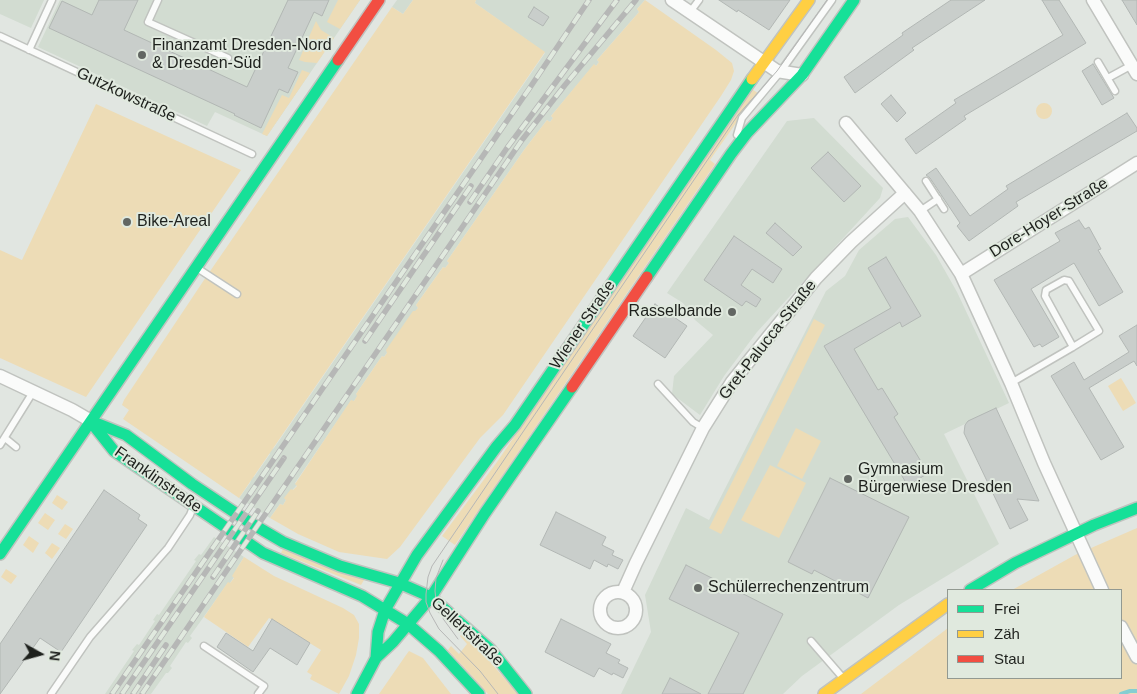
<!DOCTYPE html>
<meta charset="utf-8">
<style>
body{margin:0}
#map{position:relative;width:1137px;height:694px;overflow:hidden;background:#e1e6e1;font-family:Arial,sans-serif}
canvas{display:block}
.legend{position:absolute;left:947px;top:589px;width:175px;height:90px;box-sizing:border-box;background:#e0e9de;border:1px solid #929991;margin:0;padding:6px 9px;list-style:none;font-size:15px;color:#1e211d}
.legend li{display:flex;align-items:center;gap:10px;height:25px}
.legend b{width:25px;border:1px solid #929991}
.north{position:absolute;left:15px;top:629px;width:50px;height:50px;-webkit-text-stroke:4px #e0e9de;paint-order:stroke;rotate:97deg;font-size:14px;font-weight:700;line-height:20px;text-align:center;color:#1e211d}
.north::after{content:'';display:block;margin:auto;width:18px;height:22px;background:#1e211d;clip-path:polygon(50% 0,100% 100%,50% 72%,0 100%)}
</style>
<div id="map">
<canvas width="1137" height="694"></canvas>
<ul class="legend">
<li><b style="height:6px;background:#16e098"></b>Frei</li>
<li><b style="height:6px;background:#ffcf43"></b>Zäh</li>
<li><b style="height:6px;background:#f24e42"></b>Stau</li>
</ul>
<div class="north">N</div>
</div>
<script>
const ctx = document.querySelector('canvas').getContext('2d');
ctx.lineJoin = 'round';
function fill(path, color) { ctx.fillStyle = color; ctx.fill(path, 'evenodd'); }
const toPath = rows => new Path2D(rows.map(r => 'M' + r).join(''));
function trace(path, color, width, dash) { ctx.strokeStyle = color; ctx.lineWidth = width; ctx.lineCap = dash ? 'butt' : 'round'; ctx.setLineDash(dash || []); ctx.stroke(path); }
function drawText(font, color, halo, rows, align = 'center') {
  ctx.font = font + ' Arial,sans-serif'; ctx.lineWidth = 4; ctx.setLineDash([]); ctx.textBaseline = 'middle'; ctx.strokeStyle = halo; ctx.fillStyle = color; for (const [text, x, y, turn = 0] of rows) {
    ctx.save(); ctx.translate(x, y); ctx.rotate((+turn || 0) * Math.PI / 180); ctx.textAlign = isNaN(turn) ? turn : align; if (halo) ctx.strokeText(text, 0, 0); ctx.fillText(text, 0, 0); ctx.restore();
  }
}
fill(toPath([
 [0,0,44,0,31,28,0,14],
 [60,0,360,0,267,136,215,112,207,126,38,47],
 [397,0,413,0,403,14,392,7],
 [476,0,645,0,637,9,639,12,597,60,599,62,596,66,594,65,551,116,553,118,550,122,547,120,524,150,447,261,449,263,445,268,443,267,416,305,418,308,384,357,382,356,356,394,358,396,354,401,351,401,295,483,297,485,285,498,286,500,283,505,280,504,270,518,239,498,250,483,252,476,254,477,270,454,268,452,274,448,545,53,475,3],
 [814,118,883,188,880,198,757,332,724,376,700,415,672,394,674,376,713,335,695,320,683,303,667,293,787,121],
 [908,217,936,255,957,292,1009,403,944,434,999,544,899,605,802,676,783,694,621,694,651,632,645,595,686,508,709,520,826,291,845,276,859,250,895,219],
 [214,537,244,557,237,568,234,577,230,583,228,583,190,636,192,638,188,643,186,642,170,666,172,668,168,673,166,673,151,694,105,694,134,651,132,650,137,644,139,645,155,621,153,620,157,614,159,615,196,561,194,560,199,554,201,555]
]), '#d2dcd1');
fill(toPath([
 [338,0,360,0,340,29,327,22],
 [413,0,476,0,475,3,545,52,239,498,123,419,129,410,122,405,124,400,204,280,392,7,403,14],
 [645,0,716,50,732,63,734,71,731,80,721,96,503,415,480,438,400,547,387,559,339,552,298,534,270,518,280,504,283,505,286,500,284,498,291,489,293,490,297,486,295,484,351,400,354,401,357,396,356,394,382,356,384,357,387,353,386,350,413,311,415,311,418,308,416,305,443,267,445,268,449,263,447,261,524,150,547,120,550,122,553,118,551,116,594,64,596,66,599,62,597,60,639,12,637,9],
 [316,21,321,30,334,38,317,63,305,62,299,60],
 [302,70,310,73,267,136,262,134,282,95,289,98],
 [752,89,759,94,741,116,710,160,715,164,455,545,442,536,497,462],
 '1036 111a8 8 0 1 1 16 0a8 8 0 1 1-16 0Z',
 [96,104,241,170,86,397,0,358,0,250,22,260],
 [814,319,825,325,721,534,709,528],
 [1121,378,1136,403,1123,411,1108,386],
 [796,428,821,441,802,479,777,466],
 [770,465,806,483,779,538,741,520],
 [57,495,68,502,62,510,52,503],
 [45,513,55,520,48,530,38,523],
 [65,524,73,529,66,539,58,534],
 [1137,528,1137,694,861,694,948,628,948,678,1121,678,1121,590,1012,590,1075,555],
 [29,536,39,543,33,553,23,545],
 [52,543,60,548,52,559,45,553],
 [283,549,364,580,361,585,281,553],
 [244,557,274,576,343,608,354,615,359,624,359,638,356,655,349,676,339,694,310,679,312,675,307,672,321,650,269,618,248,647,204,617,228,582,230,583,234,578,232,576],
 [6,569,17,576,11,584,1,577],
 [464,632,518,694,488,694,448,650,451,646,459,654,467,644,460,636],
 [409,651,423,658,451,694,379,694,406,655]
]), '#eddcb6');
trace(toPath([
 [1121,694,1130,691,1137,691]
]), '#85ced2', 4);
const building = toPath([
 [99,0,138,0,124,30,247,87,288,0,329,0,322,16,314,12,288,68,298,72,288,93,279,89,261,128,234,115,235,114,49,28,62,1,92,15,99,0],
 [719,0,790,0,769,30,738,10,737,12,719,0],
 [951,0,985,0,912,48,914,50,855,93,844,77,903,35,902,33,951,0],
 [1042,0,1059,0,1086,43,964,116,966,119,916,154,905,139,956,103,954,100,1063,35,1042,0],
 [1122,0,1137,0,1137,25,1122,0],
 [534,7,549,17,543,26,528,17,534,7],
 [1093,64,1114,98,1102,105,1082,71,1093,64],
 [891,95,906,113,897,122,881,104,891,95],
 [1127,113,1137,128,1137,131,1016,202,1018,206,969,241,957,226,960,223,930,178,926,175,936,168,970,216,1008,189,1006,186,1127,113],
 [828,152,861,186,844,202,811,168,828,152],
 [1079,220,1085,229,1089,227,1101,249,1098,250,1123,292,1099,306,1074,263,1031,289,1059,337,1042,347,1040,344,1034,347,994,280,1060,241,1055,233,1079,220],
 [775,223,802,247,793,256,766,233,775,223],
 [734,236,782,269,773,283,752,269,741,285,761,299,756,307,746,301,742,306,704,280,734,236],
 [886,257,921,316,902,327,900,322,854,349,878,390,882,388,898,414,894,417,928,473,908,486,824,346,891,308,868,268,886,257],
 [655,304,687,326,665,358,633,336,655,304],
 [1137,325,1137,366,1134,361,1089,388,1124,447,1101,460,1051,376,1074,362,1084,380,1129,352,1119,336,1137,325],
 [996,408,1039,501,1017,499,1028,520,1010,529,964,433,965,425,968,421,996,408],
 [830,478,909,517,868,598,814,570,812,574,788,562,830,478],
 [104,490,140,515,138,519,147,525,61,652,40,638,0,694,0,644,104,490],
 [556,512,606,537,602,545,614,551,612,555,623,560,618,569,608,564,607,567,594,560,590,569,540,545,556,512],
 [686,565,783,614,743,694,708,694,739,633,669,599,686,565],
 [272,619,310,643,297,665,270,648,253,672,217,647,226,633,253,651,272,619],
 [561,619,611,644,606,653,620,660,618,663,628,668,623,678,613,673,612,675,599,668,594,677,545,652,561,619],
 [670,678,701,694,662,694,670,678]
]);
fill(building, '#c9cecb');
trace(building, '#b2b7b4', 1);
const lane = toPath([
 [158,0,148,22,228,58],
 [690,12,699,0],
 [0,36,252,154],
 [29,50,52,0],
 [1098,62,1115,91],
 [1108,78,1132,65],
 [737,135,742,118,781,71,832,0],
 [926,181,944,209],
 [920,211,938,199],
 [197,268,237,294],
 [1011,383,1073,347,1099,331,1069,281,1064,280,1046,290,1045,296,1073,347],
 [658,384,693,422,703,428],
 [5,438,16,447],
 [0,445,33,392],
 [811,641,843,678],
 [204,646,264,686,258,694],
 [51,694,90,637,168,548,190,515,193,507]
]);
const street = toPath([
 [672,0,777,71,802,75],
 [1093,0,1137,74],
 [846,123,920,211,961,274,1011,383,1044,463,1102,590],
 [961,274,1137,163],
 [0,376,72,410,91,421],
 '600 610a18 18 0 1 1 36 0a18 18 0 1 1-36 0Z',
 [623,592,636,563,703,428,732,382,816,278,851,242,905,193],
 [1121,627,1137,657]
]);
const fast = toPath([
 [647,277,731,154,747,133,802,75,854,0],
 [91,421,126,435,192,484,249,522,283,542,340,566,399,583,431,597,491,650,526,694],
 [91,422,114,451,263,553,362,596,408,624,439,651,479,694],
 [0,554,338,60],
 [970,590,1015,563,1094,525,1137,508],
 [376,658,378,632,385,610,417,555,497,446,515,425,752,79],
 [357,694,376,658,393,642,431,597,485,513,572,387]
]);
const slow = toPath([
 [752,79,809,0],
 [824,694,948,604]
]);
const jam = toPath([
 [338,60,379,0],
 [572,387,647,277]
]);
trace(lane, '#c0c3bf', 9);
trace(street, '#c0c3bf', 15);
trace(fast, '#c0c3bf', 14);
trace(slow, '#c0c3bf', 14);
trace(jam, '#c0c3bf', 14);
trace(lane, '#fafbfa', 6);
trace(street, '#fafbfa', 12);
trace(fast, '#16e098', 11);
trace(slow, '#ffcf43', 11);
trace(jam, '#f24e42', 11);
trace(toPath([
 [443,560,436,578,435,591,436,601,439,611,444,620,458,639],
 [498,694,480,671,439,629,430,613,426,602,426,594,428,577,432,566,738,115,777,71,827,0]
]), '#b6b7b6', 1);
const rail = toPath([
 [470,202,507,148,617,0],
 [365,341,471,186],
 [213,577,258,511],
 [112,694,529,89,589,0],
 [122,694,284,458],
 [133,694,166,645],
 [142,694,522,140,565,85,636,0]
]);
trace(rail, '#b6b7b6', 5.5);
trace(rail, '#e0e9de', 4, [11]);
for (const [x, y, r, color] of [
 [142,55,5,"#626662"],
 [127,222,5,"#626662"],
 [732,312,5,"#626662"],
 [848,479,5,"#626662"],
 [698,588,5,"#626662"]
]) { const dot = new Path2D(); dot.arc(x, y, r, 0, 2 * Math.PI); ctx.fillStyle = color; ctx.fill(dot); trace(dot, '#e0e9de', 2); }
drawText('16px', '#1e211d', '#e0e9de', [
 ["Finanzamt Dresden-Nord",152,46],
 ["& Dresden-Süd",152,64],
 ["Bike-Areal",137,222],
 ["Rasselbande",722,312,"right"],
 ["Gymnasium",858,470],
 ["Bürgerwiese Dresden",858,488],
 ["Schülerrechenzentrum",708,588]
], 'left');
drawText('16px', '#1e211d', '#e0e9de', [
 ["Gutzkowstraße",126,95,25],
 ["Dore-Hoyer-Straße",1049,218,-32],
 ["Wiener Straße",583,325,-56],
 ["Gret-Palucca-Straße",768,340,-52],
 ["Franklinstraße",158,480,35],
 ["Gellertstraße",467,632,43]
]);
</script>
